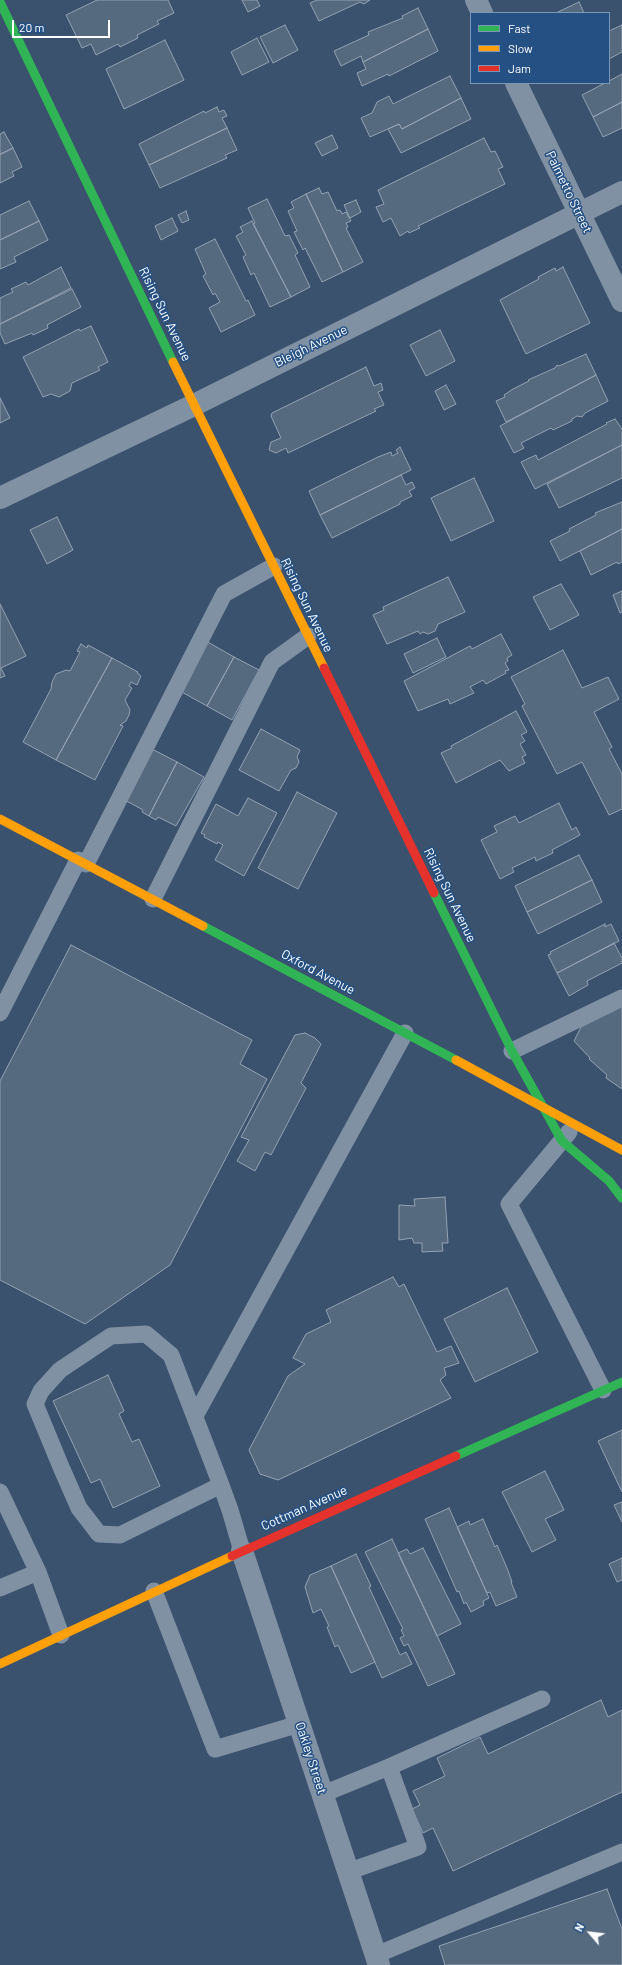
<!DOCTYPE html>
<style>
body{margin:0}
#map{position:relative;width:622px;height:1965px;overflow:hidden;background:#3a526e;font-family:Barlow,sans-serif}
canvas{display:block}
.legend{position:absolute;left:470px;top:12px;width:140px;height:72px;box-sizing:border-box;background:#245084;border:1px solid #7c96b5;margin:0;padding:5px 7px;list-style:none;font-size:12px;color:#fff}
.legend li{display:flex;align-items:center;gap:8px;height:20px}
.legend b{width:20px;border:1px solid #7c96b5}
.north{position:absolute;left:570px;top:1913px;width:40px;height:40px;-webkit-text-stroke:3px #245084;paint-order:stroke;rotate:298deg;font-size:11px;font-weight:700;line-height:16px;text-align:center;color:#fff}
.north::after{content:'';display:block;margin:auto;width:14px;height:18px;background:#fff;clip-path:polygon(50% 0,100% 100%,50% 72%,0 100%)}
.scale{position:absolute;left:12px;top:20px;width:98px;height:18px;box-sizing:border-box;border:2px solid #fff;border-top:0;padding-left:5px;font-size:12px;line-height:14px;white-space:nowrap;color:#fff;-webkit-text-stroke:3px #245084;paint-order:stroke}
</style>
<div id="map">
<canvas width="622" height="1965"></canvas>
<ul class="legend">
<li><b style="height:5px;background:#30b455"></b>Fast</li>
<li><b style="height:5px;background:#ff9f0a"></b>Slow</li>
<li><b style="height:5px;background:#e5322d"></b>Jam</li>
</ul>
<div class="north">N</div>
<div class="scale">20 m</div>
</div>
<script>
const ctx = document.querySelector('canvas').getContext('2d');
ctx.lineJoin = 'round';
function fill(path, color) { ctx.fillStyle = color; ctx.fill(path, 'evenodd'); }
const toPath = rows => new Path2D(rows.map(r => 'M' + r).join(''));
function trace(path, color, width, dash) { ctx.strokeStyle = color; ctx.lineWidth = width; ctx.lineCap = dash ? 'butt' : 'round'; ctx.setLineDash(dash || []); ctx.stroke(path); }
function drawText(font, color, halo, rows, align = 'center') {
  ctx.font = font + ' Barlow,sans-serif'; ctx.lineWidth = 3; ctx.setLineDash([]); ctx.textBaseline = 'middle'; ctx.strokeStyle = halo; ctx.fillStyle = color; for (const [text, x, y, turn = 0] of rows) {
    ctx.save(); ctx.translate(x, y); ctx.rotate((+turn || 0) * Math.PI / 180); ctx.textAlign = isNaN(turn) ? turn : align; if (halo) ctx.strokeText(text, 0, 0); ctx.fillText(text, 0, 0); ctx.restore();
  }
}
const building = toPath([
 [97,0,168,0,174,13,157,21,159,24,137,35,138,38,120,47,118,44,96,55,91,44,82,48,66,15,97,0],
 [242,0,257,0,260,6,248,12,242,0],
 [317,0,370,0,364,4,360,2,319,21,310,3,317,0],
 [579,2,584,13,556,13,579,2],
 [418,8,428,29,363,62,361,56,341,66,334,51,369,35,368,32,403,18,402,16,418,8],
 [285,25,298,50,273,63,260,37,285,25],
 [622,25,622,52,609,59,609,31,622,25],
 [428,29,438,51,389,76,388,74,362,86,357,73,366,69,363,62,428,29],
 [257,38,269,62,242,75,231,52,257,38],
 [165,40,184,80,124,109,106,69,165,40],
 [622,74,622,102,593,117,582,95,605,83,609,83,609,81,622,74],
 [450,76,461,98,402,129,399,124,370,137,361,118,372,113,377,102,389,96,393,104,450,76],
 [461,98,471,119,401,153,388,129,399,124,402,129,461,98],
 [622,102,622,128,603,137,593,117,622,102],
 [217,107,219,112,224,110,227,116,222,118,227,128,149,165,139,144,204,111,205,113,217,107],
 [227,128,237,150,225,155,227,158,160,188,149,165,227,128],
 [4,132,13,148,0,154,0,134,4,132],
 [332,135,338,148,322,156,315,143,332,135],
 [484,138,491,152,495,151,503,167,498,169,505,184,418,226,420,228,409,233,408,231,400,236,391,218,383,222,376,207,384,204,378,190,484,138],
 [13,148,22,167,12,172,14,176,0,183,0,155,13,148],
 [319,188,322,194,328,192,337,211,340,210,342,214,346,212,351,221,346,223,348,227,346,228,363,262,343,272,306,194,319,188],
 [306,194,343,272,322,282,305,248,303,250,294,232,297,231,288,211,294,208,291,202,306,194],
 [267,199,285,236,289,235,298,253,295,255,310,287,291,297,253,224,255,223,248,208,267,199],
 [356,200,361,212,350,218,344,205,356,200],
 [29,201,39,221,0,240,0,215,29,201],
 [186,211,189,220,182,223,178,215,186,211],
 [172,218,178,231,161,240,155,226,172,218],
 [39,221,48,240,14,257,16,262,0,269,0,240,39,221],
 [252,221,291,297,270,307,254,273,251,275,243,257,246,255,236,236,243,232,240,227,252,221],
 [215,239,246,301,248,300,255,315,221,332,209,308,220,302,215,293,213,295,203,276,206,274,195,249,215,239],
 [61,267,71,288,0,324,0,298,13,292,11,289,26,282,28,285,61,267],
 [563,267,590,323,526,354,500,300,539,279,538,277,555,268,556,271,563,267],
 [72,289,81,307,47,325,48,328,33,335,32,333,5,344,0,333,0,324,72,289],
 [91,326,108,362,98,367,100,370,72,383,70,391,59,397,51,394,43,397,23,357,79,329,80,331,91,326],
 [440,330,455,361,426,376,410,345,440,330],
 [586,354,596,375,506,422,496,401,505,397,504,395,513,389,529,381,528,380,555,368,557,365,559,366,586,354],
 [366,367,374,386,381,383,383,390,378,392,384,405,374,409,376,411,288,453,286,448,276,453,269,450,271,442,281,438,271,416,272,413,366,367],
 [596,375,608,401,585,413,582,417,577,416,572,419,572,421,553,430,551,428,521,443,524,448,514,453,500,426,596,375],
 [446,385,456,404,444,410,435,391,446,385],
 [0,398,10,418,0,423,0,398],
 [615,419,622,429,622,445,535,489,521,462,536,455,538,460,607,424,606,423,615,419],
 [622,445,622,478,559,508,547,484,622,445],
 [400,447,411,470,320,515,309,491,378,457,391,452,392,456,398,453,396,450,400,447],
 [401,475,406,485,412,482,415,488,409,491,412,496,400,502,400,504,332,538,320,515,401,475],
 [474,478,494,521,451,541,431,498,474,478],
 [622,502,622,529,560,561,550,541,570,531,569,529,596,515,595,513,622,502],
 [57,517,73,550,47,564,30,530,57,517],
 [622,529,622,562,618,564,617,562,591,575,580,551,622,529],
 [448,577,465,612,438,624,435,631,428,634,423,632,420,634,418,631,387,644,373,615,384,610,383,607,448,577],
 [561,584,579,615,550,630,533,597,561,584],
 [622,591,622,612,620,613,613,595,622,591],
 [0,604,26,656,1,668,5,676,0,678,0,604],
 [501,634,512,655,507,658,508,661,505,663,509,670,505,671,506,673,486,684,483,680,470,687,474,693,450,704,448,699,418,711,404,681,470,646,472,649,501,634],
 [437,638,446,657,413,673,404,654,437,638],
 [206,641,234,657,207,706,180,691,206,641],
 [81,644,87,648,88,645,112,658,56,760,23,742,51,689,52,682,56,674,66,670,70,671,80,652,77,651,81,644],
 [563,650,582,688,608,677,619,699,594,712,612,747,609,749,622,774,622,809,609,815,582,762,557,774,522,706,525,704,511,677,563,650],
 [234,657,259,670,232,720,207,706,234,657],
 [112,658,138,672,137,673,141,676,137,685,131,682,129,686,132,688,125,700,130,710,129,715,126,721,120,725,123,726,95,780,56,760,112,658],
 [516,711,527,732,521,735,525,741,520,744,526,755,522,757,525,763,509,771,500,760,456,783,441,753,452,748,451,746,516,711],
 [261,729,300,750,297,757,299,762,296,768,291,770,279,791,239,770,261,729],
 [150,748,177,762,149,816,142,812,143,810,123,799,150,748],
 [177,762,204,777,176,826,158,817,156,820,149,816,177,762],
 [297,792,337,813,298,889,258,868,297,792],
 [248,798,277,813,244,876,215,860,223,845,218,842,217,844,204,837,205,835,201,833,216,804,238,816,248,798],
 [559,803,572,830,576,827,580,835,552,850,553,853,536,861,535,857,512,868,514,872,500,879,481,840,497,832,494,826,515,816,519,823,559,803],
 [579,855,592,880,527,912,515,886,579,855],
 [592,880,602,902,538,934,527,912,592,880],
 [605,924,605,927,611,924,619,941,557,973,548,955,551,954,550,952,605,924],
 [614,943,622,958,622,963,587,981,588,985,569,996,557,973,614,943],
 [71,945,252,1040,240,1064,267,1079,170,1265,85,1324,0,1280,0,1081,71,945],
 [622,1006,622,1089,606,1078,607,1075,589,1059,590,1058,574,1041,581,1027,622,1006],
 [305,1033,315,1038,321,1044,301,1083,306,1088,271,1155,265,1152,255,1171,237,1161,249,1140,241,1137,295,1035,305,1033],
 [445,1197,448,1243,442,1243,443,1251,422,1252,422,1243,414,1243,412,1238,399,1240,399,1205,415,1206,414,1199,445,1197],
 [393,1277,399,1287,404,1284,437,1352,451,1346,459,1363,444,1368,446,1375,440,1380,451,1398,278,1480,260,1474,249,1450,288,1376,305,1364,293,1358,306,1334,331,1322,326,1310,393,1277],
 [507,1288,538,1352,475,1382,444,1319,507,1288],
 [108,1375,124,1411,119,1414,132,1442,139,1439,160,1486,113,1508,100,1479,91,1483,53,1401,108,1375],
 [622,1430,622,1492,598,1441,622,1430],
 [545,1471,564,1510,545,1519,556,1540,532,1552,502,1492,545,1471],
 [622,1502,622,1522,614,1505,622,1502],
 [449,1508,489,1598,483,1601,484,1605,471,1612,466,1602,464,1604,459,1591,457,1592,425,1519,449,1508],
 [483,1519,495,1547,497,1545,507,1568,512,1582,511,1582,517,1597,496,1606,490,1592,487,1593,457,1527,469,1521,470,1525,483,1519],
 [392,1539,455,1674,428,1686,408,1644,404,1646,400,1638,404,1636,401,1630,403,1629,365,1552,392,1539],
 [423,1548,461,1624,437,1636,398,1553,407,1549,410,1554,423,1548],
 [356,1554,371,1586,369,1587,400,1655,406,1652,412,1664,382,1678,331,1566,356,1554],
 [622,1558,622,1580,617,1582,609,1564,622,1558],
 [331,1566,375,1662,351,1673,338,1645,335,1647,327,1627,329,1626,321,1609,313,1613,305,1587,310,1575,331,1566],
 [601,1700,608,1717,622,1710,622,1792,453,1871,433,1828,423,1833,412,1809,420,1805,413,1791,445,1776,437,1758,480,1737,488,1754,601,1700],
 [607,1889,622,1929,622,1965,445,1965,439,1946,607,1889]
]);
fill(building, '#55697f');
trace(building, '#94a2b2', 1);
trace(toPath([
 [86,864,224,594,274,566],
 [153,899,272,662,308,636],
 [0,1013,78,860],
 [512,1051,622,998],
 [569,1132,509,1204,603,1390],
 [195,1416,405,1033],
 [221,1485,120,1535,99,1534,79,1508,61,1467,35,1404,41,1391,60,1370,111,1336,146,1334,171,1355,221,1485,230,1510,242,1551],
 [0,1492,38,1572,61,1635],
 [0,1588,38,1572],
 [154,1591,215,1749,299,1724],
 [389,1767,542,1699],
 [323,1794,389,1767,418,1847,347,1872],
 [376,1955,622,1852]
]), '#8191a4', 17);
trace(toPath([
 [476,0,482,13],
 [516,83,622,301],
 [0,498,194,405,622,192],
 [242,1551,379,1965]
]), '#8191a4', 22);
trace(toPath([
 [0,2,173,362],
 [434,893,512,1051,562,1141,609,1181,622,1198],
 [203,926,456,1060],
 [456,1456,622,1382]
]), '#30b455', 9);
trace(toPath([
 [173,362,324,668],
 [0,819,203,926],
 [456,1060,622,1150],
 [0,1664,232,1556]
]), '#ff9f0a', 9);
trace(toPath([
 [324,668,434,893],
 [232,1556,456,1456]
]), '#e5322d', 9);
drawText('13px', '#fff', '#245084', [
 ["Palmetto Street",569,192,64],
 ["Rising Sun Avenue",165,314,64],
 ["Bleigh Avenue",311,346,-26],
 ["Rising Sun Avenue",307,605,64],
 ["Rising Sun Avenue",450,895,64],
 ["Oxford Avenue",318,972,28],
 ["Cottman Avenue",304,1508,-24],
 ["Oakley Street",311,1758,72]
]);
</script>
